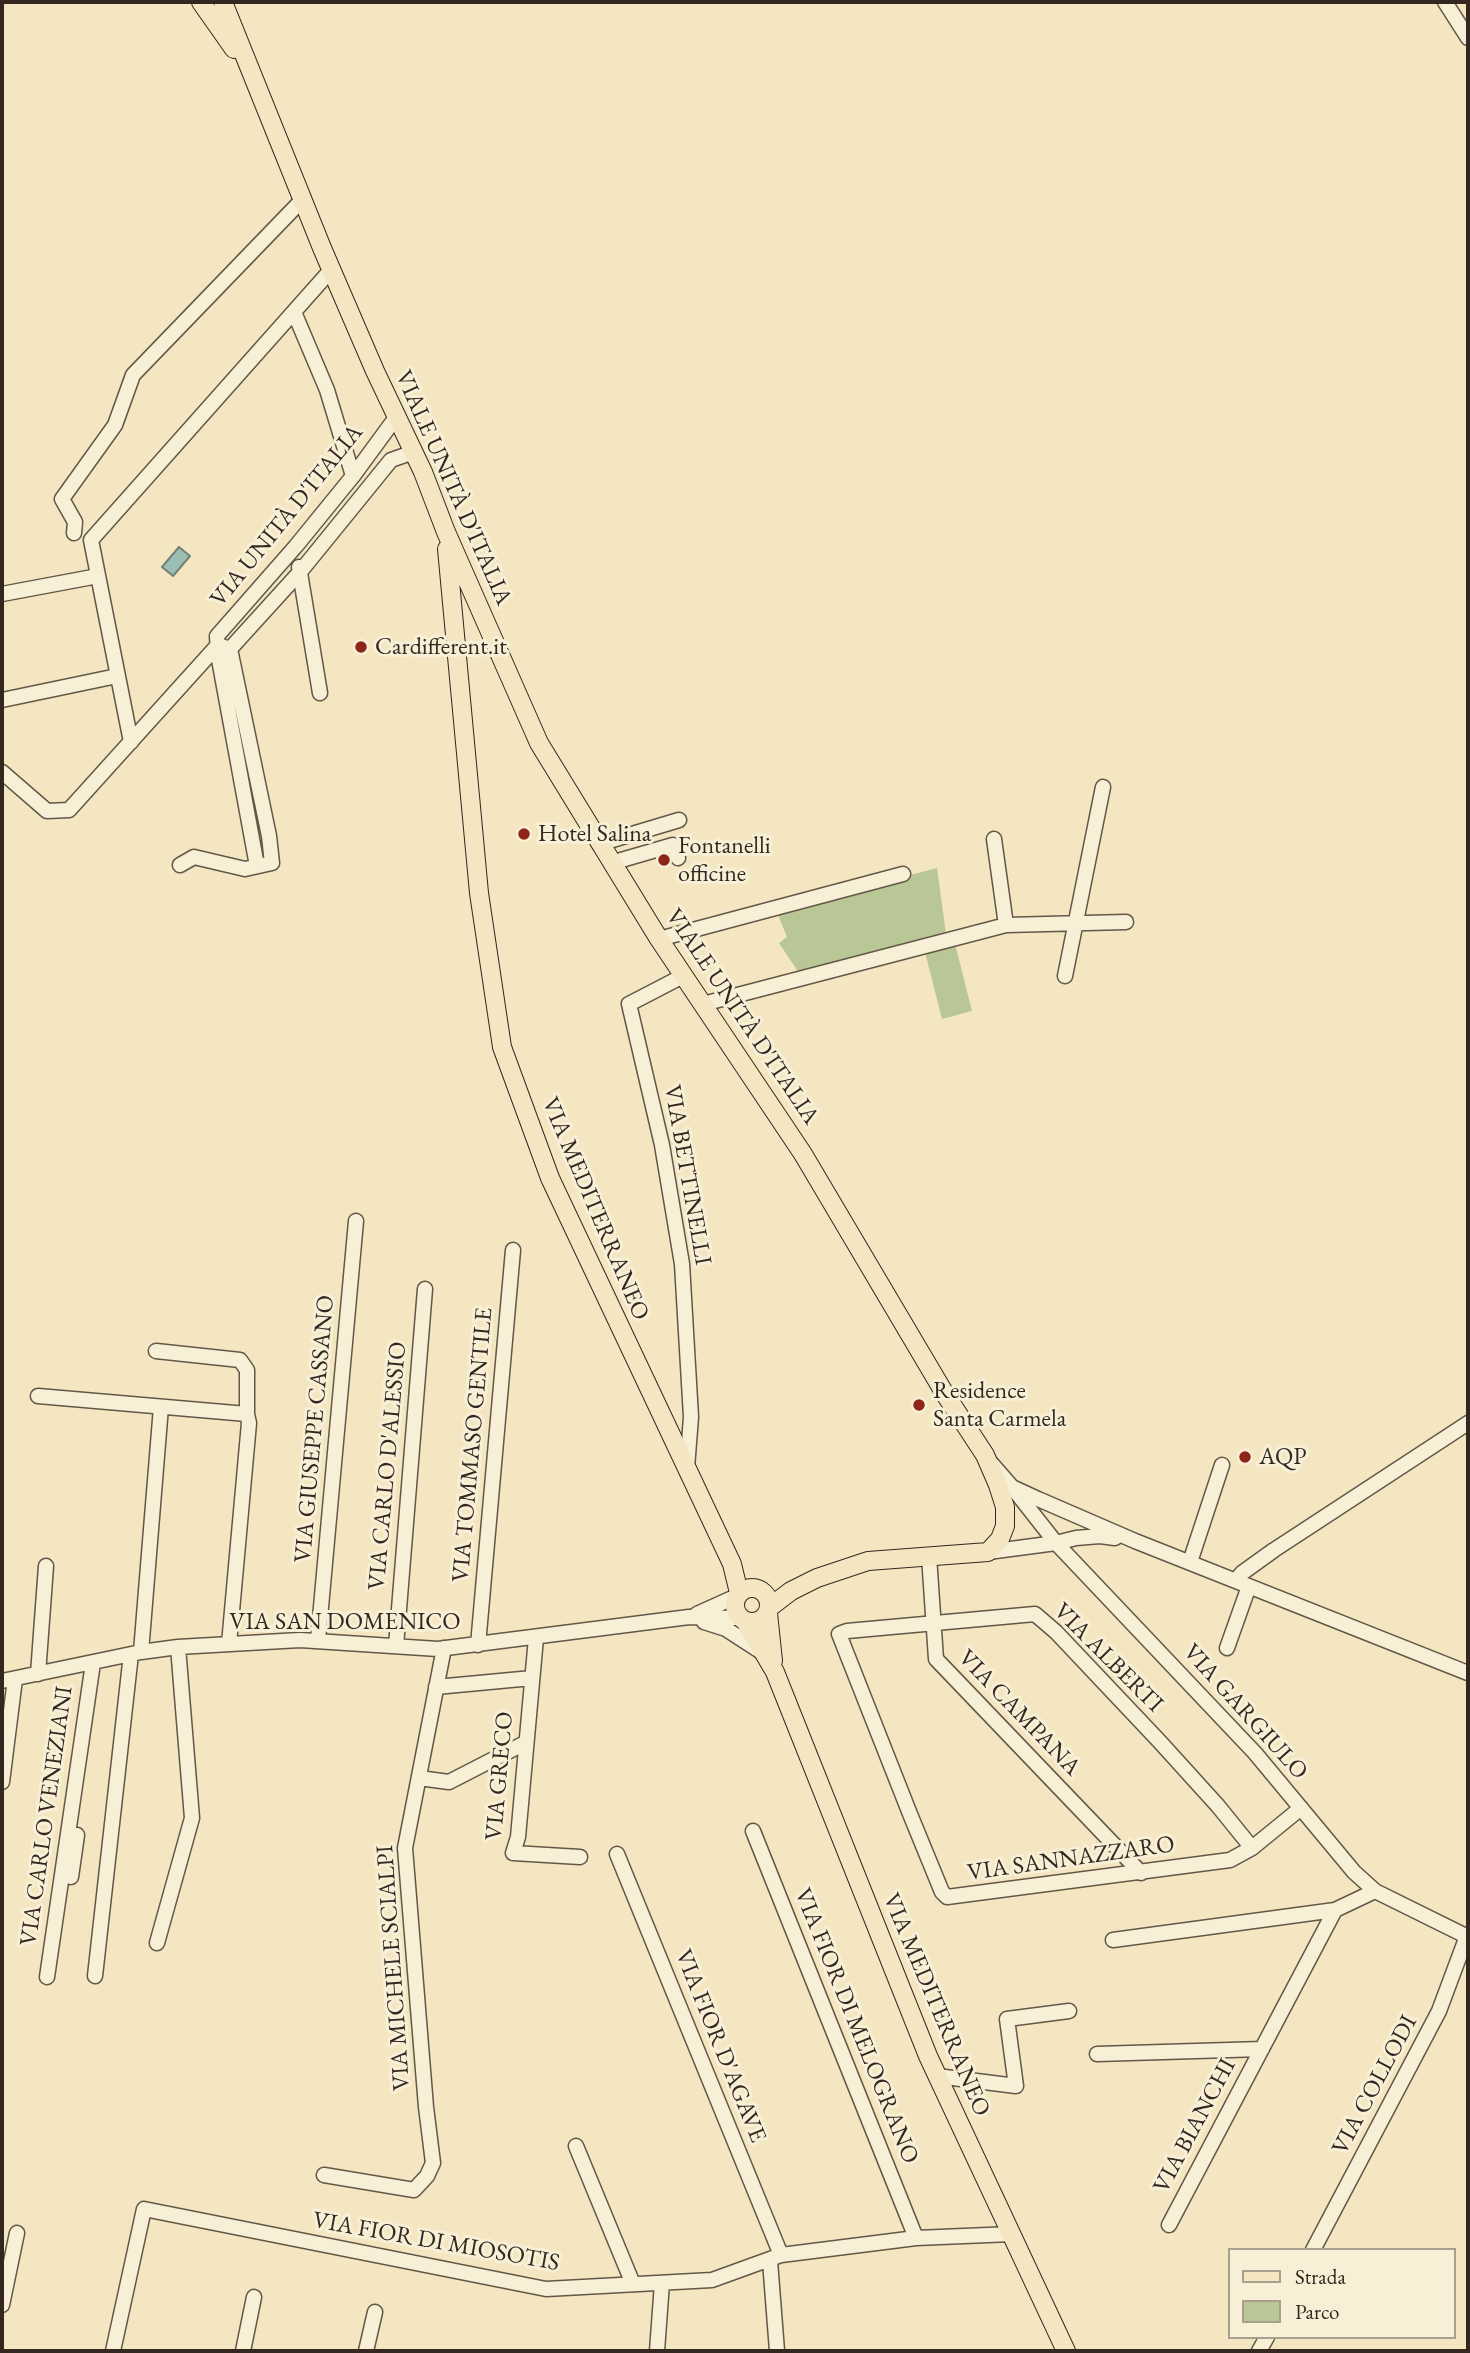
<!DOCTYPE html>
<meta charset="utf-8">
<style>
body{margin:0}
#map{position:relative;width:1470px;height:2353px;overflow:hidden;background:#f4e6c1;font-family:"EB Garamond",serif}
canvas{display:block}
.frame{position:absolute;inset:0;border:4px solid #332720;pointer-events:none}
.legend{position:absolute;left:1228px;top:2248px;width:228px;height:91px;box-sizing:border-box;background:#f8efd7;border:2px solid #a99f8e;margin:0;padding:9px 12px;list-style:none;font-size:21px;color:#332720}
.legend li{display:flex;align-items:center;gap:14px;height:35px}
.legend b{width:35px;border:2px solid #a99f8e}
</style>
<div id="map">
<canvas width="1470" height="2353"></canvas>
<div class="frame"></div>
<ul class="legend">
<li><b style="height:9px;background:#f4e6c1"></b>Strada</li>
<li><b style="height:19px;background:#b9c695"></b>Parco</li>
</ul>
</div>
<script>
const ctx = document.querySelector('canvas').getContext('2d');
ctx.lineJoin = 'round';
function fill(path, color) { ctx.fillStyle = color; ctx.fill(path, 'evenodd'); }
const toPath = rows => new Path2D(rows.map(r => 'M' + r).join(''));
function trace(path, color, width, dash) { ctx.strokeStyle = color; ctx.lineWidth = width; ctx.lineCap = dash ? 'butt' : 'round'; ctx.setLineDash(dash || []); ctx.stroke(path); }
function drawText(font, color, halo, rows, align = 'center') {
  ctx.font = font + ' "EB Garamond",serif'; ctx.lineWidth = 6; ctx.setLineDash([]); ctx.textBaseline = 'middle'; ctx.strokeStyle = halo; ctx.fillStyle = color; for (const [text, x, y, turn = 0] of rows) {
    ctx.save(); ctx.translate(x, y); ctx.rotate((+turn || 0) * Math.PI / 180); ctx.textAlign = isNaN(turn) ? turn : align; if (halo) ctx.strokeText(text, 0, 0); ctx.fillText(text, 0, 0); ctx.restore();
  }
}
fill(toPath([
 [937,868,946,934,799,973,779,943,787,937,776,910],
 [955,944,972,1011,942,1019,925,952]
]), '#b9c695');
const water = toPath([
 [179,547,190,556,173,576,162,567,179,547]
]);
fill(water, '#9cbfb4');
trace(water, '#728279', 2);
const minor = toPath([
 [1445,2,1468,38],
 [294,312,327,390,353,476],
 [74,533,75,522,62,499,115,425,133,375,303,199],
 [299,567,320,693],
 [2,594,98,576],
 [230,649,300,572,391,460,414,452],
 [2,700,117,676],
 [131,742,91,540,331,270],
 [2,772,47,811,69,810,218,645],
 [994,839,1006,925],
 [599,844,679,820],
 [611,863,673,845,678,858],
 [180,865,194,857,245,869,272,863,269,836,230,649,218,645],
 [257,866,218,654,217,636,296,546,353,476,397,416],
 [659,939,903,874],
 [683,976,629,1004,662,1145,682,1264,691,1417,687,1468],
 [1065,976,1103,787],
 [703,1004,1006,925,1126,922],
 [156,1351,240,1360,247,1370,247,1414],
 [38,1396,247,1414,249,1423,229,1644],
 [992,1464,1012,1487,1038,1499,1135,1541,1468,1673],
 [1012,1487,1056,1543,1255,1753,1354,1872,1375,1891,1468,1937],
 [988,1552,1056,1543,1076,1538,1100,1536,1115,1538],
 [929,1556,936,1659,1141,1873],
 [1190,1562,1222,1465],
 [1236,1580,1242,1573,1274,1550,1468,1423],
 [697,1614,737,1596],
 [704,1622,726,1629,760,1651],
 [536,1638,518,1837,513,1853,580,1857],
 [318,1640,356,1221],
 [478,1645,513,1250],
 [396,1646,425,1289],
 [1227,1648,1249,1586],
 [141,1652,161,1407],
 [38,1674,46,1566],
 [2,1681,141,1652,178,1647,300,1640,438,1649,689,1617,740,1618],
 [436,1687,532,1678],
 [419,1778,449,1782,525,1743],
 [2,1782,15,1679],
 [753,1831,916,2238],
 [1252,1848,1218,1806,1160,1742,1056,1632,1035,1614,847,1631,839,1634,910,1814,942,1892,947,1897,1230,1860,1252,1848,1301,1808],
 [617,1854,781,2255],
 [71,1877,77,1835],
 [1113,1940,1335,1910],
 [157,1943,192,1818,178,1647],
 [95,1976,131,1654],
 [47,1977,93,1663],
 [1097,2054,1262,2049],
 [937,2076,1016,2086,1007,2019,1069,2011],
 [576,2146,633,2284],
 [324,2175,414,2190,427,2176,433,2163,426,2107,405,1848,444,1648],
 [1169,2225,1335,1910,1375,1891],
 [1313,2250,1439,2011,1467,1936],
 [770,2261,777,2351],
 [2,2305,17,2233],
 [113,2351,144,2209,546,2289,712,2280,781,2255,916,2238,1012,2234],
 [243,2351,254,2297],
 [366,2351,375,2312],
 [657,2351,662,2283],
 [1259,2351,1267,2337]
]);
const major = toPath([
 [201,2,234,49],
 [223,2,322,248,375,371,423,472,446,532,539,743,659,939,803,1154,945,1394,985,1455,998,1485,1005,1507,1005,1526,1000,1539,988,1552,868,1561,817,1578,791,1591,770,1607],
 [447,549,479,893,502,1047,550,1178,732,1564,739,1593],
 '735 1605a17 17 0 1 1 34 0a17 17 0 1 1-34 0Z',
 [768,1613,773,1661],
 [745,1621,775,1672,928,2056,1066,2351]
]);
trace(minor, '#635748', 17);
trace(major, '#332720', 20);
trace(minor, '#f8efd7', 14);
trace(major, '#f4e6c1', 18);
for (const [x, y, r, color] of [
 [361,647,7,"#8f2418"],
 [524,834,7,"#8f2418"],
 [664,860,7,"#8f2418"],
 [919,1405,7,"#8f2418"],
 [1245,1457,7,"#8f2418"]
]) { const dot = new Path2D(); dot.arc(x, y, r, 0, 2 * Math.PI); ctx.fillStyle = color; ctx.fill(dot); trace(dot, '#f8efd7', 2.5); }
drawText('24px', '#332720', '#f8efd7', [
 ["VIALE UNITÀ D'ITALIA",453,488,66],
 ["VIA UNITÀ D'ITALIA",287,516,-51],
 ["VIALE UNITÀ D'ITALIA",742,1017,56],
 ["VIA BETTINELLI",687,1175,80],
 ["VIA MEDITERRANEO",595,1209,67],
 ["VIA GIUSEPPE CASSANO",315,1429,-85],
 ["VIA TOMMASO GENTILE",473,1445,-85],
 ["VIA CARLO D'ALESSIO",388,1466,-85],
 ["VIA SAN DOMENICO",345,1622],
 ["VIA ALBERTI",1108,1658,45],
 ["VIA GARGIULO",1245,1712,48],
 ["VIA CAMPANA",1019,1713,46],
 ["VIA GRECO",500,1776,-85],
 ["VIA CARLO VENEZIANI",47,1816,-82],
 ["VIA SANNAZZARO",1071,1859,-8],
 ["VIA MICHELE SCIALPI",394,1968,-94],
 ["VIA MEDITERRANEO",936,2005,67],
 ["VIA FIOR DI MELOGRANO",856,2026,68],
 ["VIA FIOR D'AGAVE",720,2046,68],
 ["VIA COLLODI",1375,2085,-62],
 ["VIA BIANCHI",1195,2126,-62],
 ["VIA FIOR DI MIOSOTIS",436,2242,10]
]);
drawText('24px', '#332720', '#f8efd7', [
 ["Cardifferent.it",375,647],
 ["Hotel Salina",538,834],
 ["Fontanelli",678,846],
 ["officine",678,874],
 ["Residence",933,1391],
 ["Santa Carmela",933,1419],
 ["AQP",1259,1457]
], 'left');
</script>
